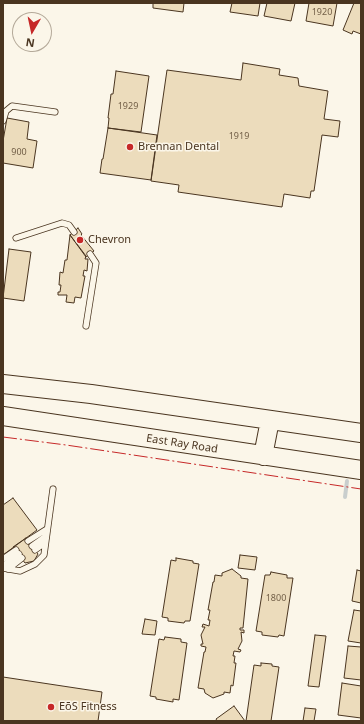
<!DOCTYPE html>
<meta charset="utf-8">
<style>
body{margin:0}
#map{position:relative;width:364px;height:724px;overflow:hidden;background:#fbf6e9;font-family:"Noto Sans",sans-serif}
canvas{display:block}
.frame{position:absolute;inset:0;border:4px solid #4a3520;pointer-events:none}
.north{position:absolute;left:12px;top:12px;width:40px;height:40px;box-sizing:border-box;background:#fbf6e9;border:1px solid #b4a999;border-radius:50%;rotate:189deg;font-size:11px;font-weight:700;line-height:16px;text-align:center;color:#4a3520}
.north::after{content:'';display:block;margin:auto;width:14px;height:18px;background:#c62828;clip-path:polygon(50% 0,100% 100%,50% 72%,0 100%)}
</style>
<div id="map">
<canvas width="364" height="724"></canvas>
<div class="frame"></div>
<div class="north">N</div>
</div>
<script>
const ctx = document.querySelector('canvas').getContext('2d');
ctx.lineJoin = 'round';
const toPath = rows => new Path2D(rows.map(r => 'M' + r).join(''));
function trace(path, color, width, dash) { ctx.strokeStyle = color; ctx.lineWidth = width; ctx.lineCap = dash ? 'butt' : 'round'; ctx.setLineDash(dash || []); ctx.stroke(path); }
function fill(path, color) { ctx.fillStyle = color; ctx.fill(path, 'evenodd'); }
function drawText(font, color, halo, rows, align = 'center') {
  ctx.font = font + ' "Noto Sans",sans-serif'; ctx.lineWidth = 3; ctx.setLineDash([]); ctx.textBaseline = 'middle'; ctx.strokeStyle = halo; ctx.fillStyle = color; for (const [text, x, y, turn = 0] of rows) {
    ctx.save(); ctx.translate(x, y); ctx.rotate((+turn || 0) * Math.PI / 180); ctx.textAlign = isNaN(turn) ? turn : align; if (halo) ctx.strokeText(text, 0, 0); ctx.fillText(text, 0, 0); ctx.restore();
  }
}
trace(toPath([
 [345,497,347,481]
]), '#c9cecd', 4);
const building = toPath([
 [153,3,184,3,183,12,153,8,153,3],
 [232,3,260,3,258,16,230,12,232,3],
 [267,3,295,3,291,21,264,16,267,3],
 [309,3,337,3,333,26,306,21,309,3],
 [354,3,361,3,361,34,353,31,352,34,343,30,354,3],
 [243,63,280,69,279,75,298,78,299,86,328,91,324,119,340,121,338,137,322,135,314,191,311,191,310,198,284,194,282,207,178,192,179,185,151,181,167,70,241,80,243,63],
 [116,71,149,76,141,132,108,128,109,118,108,118,111,94,113,94,116,71],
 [7,118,29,122,27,139,37,141,33,168,3,163,3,141,7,118],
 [108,128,157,135,151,180,100,173,102,159,103,159,108,128],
 [78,228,82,234,81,235,94,251,86,257,70,235,78,228],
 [70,235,86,256,85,259,88,259,87,271,84,270,83,276,85,276,81,298,75,297,74,303,66,302,67,295,58,295,58,292,60,292,61,285,59,285,60,272,63,273,65,260,67,260,70,235],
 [9,249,31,252,24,301,3,298,9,249],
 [13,498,37,530,3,555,3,505,13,498],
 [26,538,38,554,34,561,25,563,13,547,26,538],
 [240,555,257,557,255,570,238,568,240,555],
 [176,558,193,561,193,563,199,564,190,621,185,621,184,623,168,621,168,618,162,617,171,560,176,561,176,558],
 [232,569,241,576,241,578,248,579,243,628,240,628,240,630,244,630,244,633,241,632,242,641,238,649,241,650,240,652,234,651,233,656,235,656,234,663,236,663,233,686,231,685,230,693,224,692,224,694,213,698,205,693,204,689,198,688,204,652,205,652,206,647,201,646,201,644,203,644,201,635,205,627,202,627,203,624,209,626,210,620,208,620,210,610,208,610,213,582,214,582,215,575,222,576,222,573,232,569],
 [357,570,361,571,361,603,352,601,357,570],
 [271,572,287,575,287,578,293,578,284,636,279,635,278,637,262,635,262,632,256,631,265,575,270,575,271,572],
 [354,610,361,611,361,643,348,641,354,610],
 [145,619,157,621,155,635,142,634,145,619],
 [315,635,326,636,319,687,308,686,315,635],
 [165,637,181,639,181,642,187,643,179,700,173,699,173,702,156,699,156,697,150,696,159,639,164,640,165,637],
 [348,646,361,647,361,680,344,678,348,646],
 [261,663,272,664,272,666,279,667,271,721,246,721,254,665,261,666,261,663],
 [3,677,102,692,98,721,3,721,3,677],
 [342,683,361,686,361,718,338,715,342,683],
 [234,706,245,721,217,721,216,719,234,706],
 [305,708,316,709,314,721,303,721,305,708]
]);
fill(building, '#ecdcbc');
trace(building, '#4a3520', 1);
const lane = toPath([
 [3,121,6,111,12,106,55,112],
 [16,238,62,223,69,225,74,232],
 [86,326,96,263,90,254],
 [28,541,47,529],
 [32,546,46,536],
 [35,550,45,543],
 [3,559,16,550],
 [3,566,19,554],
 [3,568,20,571,35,564,44,555,53,489],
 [8,569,22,558]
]);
const primary = toPath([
 [3,384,91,394,361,433],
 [3,416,361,470],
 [263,456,270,420]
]);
trace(lane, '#4a3520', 7);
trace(primary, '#4a3520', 20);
trace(lane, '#fbf6e9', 5.5);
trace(primary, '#fbf6e9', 18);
trace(toPath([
 [3,437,66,445,361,489]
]), '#c62828', 1, [14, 3, 2, 3]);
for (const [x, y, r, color] of [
 [130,147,4,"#c62828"],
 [80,240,4,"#c62828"],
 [51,707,4,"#c62828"]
]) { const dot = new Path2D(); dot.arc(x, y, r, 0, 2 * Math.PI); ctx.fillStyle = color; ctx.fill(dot); trace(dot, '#fbf6e9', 1.5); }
drawText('9px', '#725f47', null, [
 ["1920",322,12],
 ["1929",128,106],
 ["1919",239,136],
 ["900",19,152],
 ["1800",276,598]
]);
drawText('11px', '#4a3520', '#fbf6e9', [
 ["Brennan Dental",138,147],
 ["Chevron",88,240],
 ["EōS Fitness",59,707]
], 'left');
drawText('11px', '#4a3520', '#fbf6e9', [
 ["East Ray Road",182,444,9]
]);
</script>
